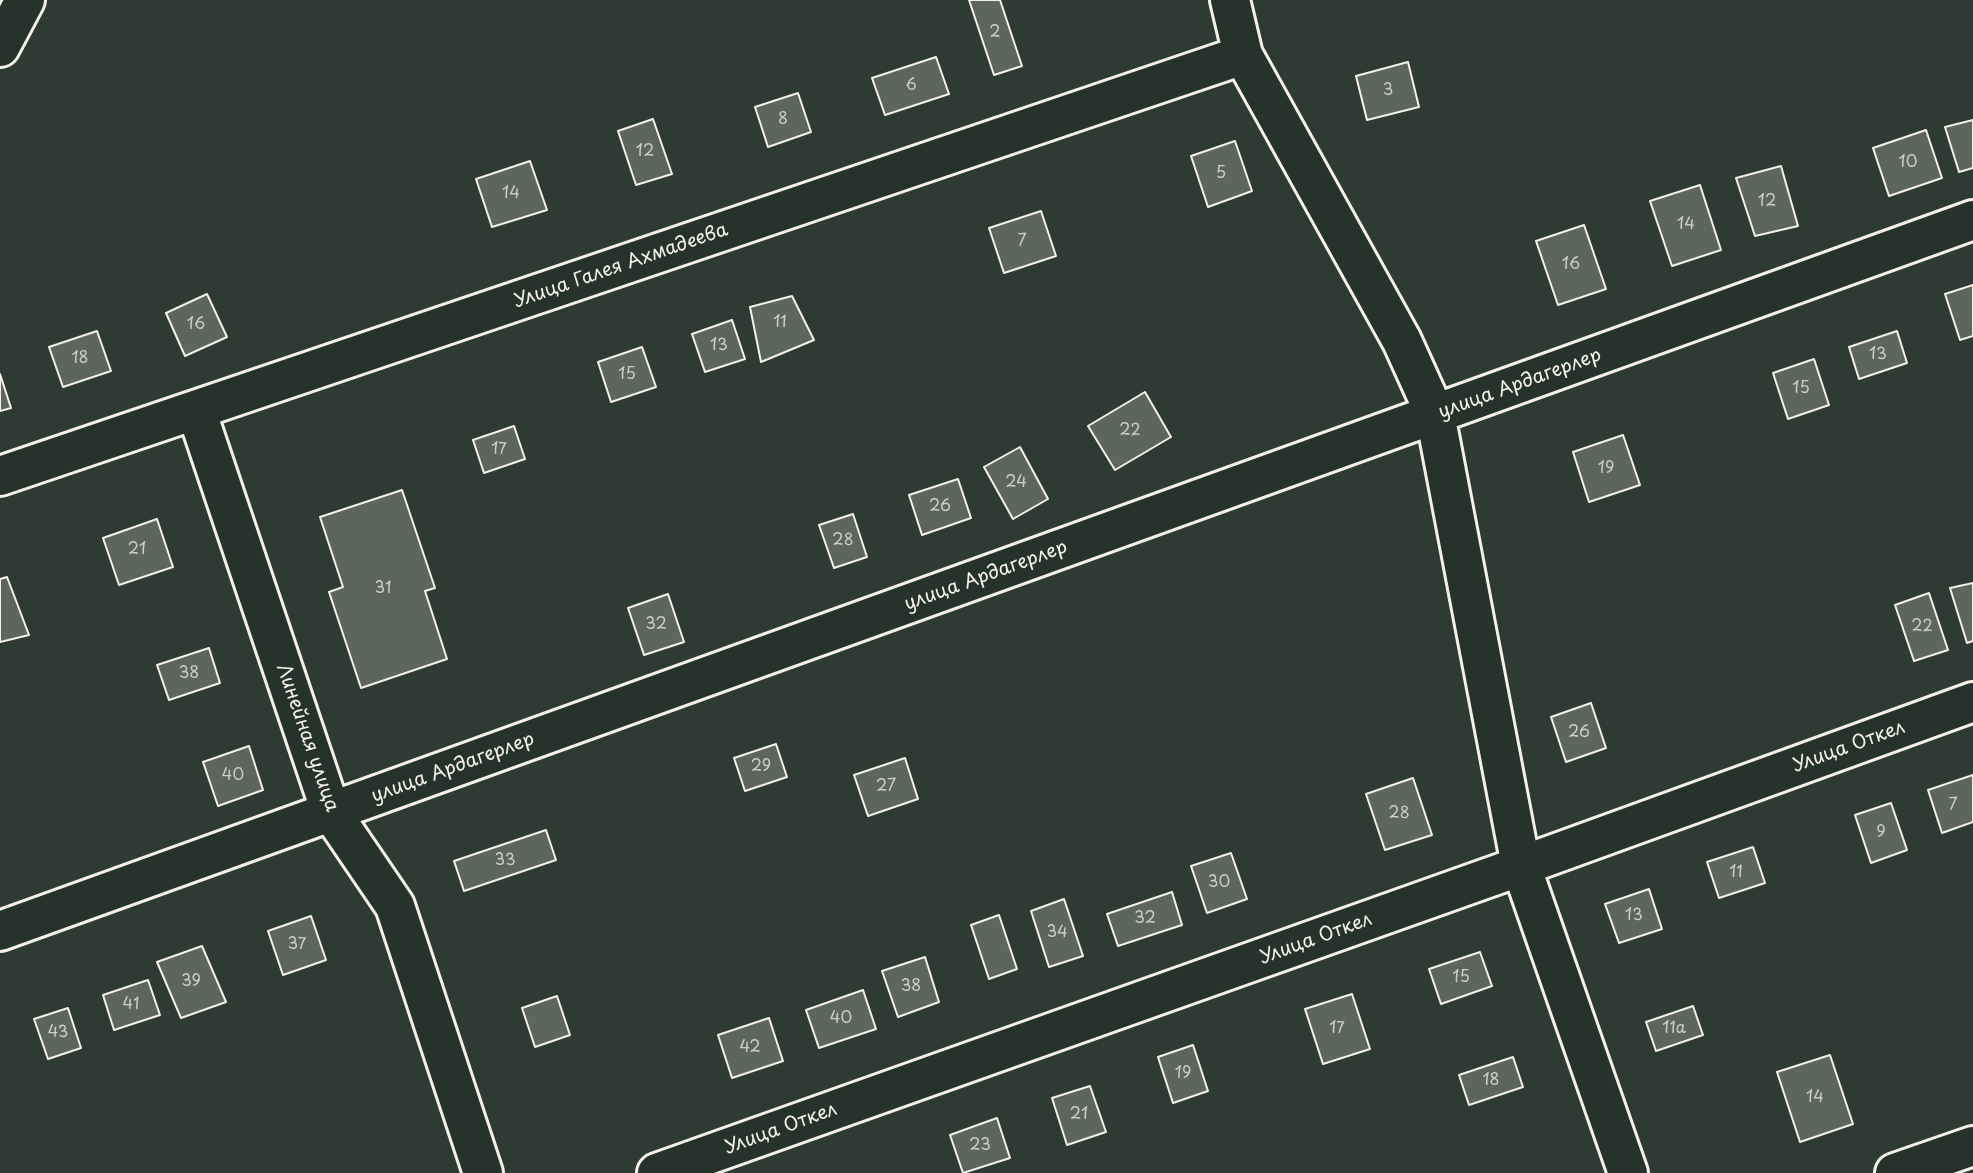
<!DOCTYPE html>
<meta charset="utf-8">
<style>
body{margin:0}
canvas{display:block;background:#2e3b34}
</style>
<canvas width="1973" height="1173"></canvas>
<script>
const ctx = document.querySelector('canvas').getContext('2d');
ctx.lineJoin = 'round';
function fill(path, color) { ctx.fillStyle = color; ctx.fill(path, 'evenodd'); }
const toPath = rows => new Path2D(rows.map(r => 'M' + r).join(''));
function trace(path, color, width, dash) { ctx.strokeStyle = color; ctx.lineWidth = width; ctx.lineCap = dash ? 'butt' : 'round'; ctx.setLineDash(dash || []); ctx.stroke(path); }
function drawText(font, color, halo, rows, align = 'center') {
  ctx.font = font + ' "Playpen Sans",sans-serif'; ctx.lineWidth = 5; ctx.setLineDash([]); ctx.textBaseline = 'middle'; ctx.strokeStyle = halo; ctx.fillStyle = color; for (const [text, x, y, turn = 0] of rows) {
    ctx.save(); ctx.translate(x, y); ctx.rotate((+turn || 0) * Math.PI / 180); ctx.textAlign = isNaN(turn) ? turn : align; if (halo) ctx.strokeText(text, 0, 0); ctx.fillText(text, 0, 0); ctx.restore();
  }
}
const building = toPath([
 [969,0,1000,0,1022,66,994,75,969,0],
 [936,57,949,94,885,115,872,78,936,57],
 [1408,62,1419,107,1367,120,1356,76,1408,62],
 [798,93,811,132,768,147,755,107,798,93],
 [653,119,672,174,636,185,618,131,653,119],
 [1973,120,1973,168,1959,172,1945,127,1973,120],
 [1926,130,1942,178,1889,196,1873,148,1926,130],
 [1235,141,1252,191,1208,207,1191,156,1235,141],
 [530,161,547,210,492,227,476,179,530,161],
 [1781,166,1798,226,1755,236,1736,178,1781,166],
 [1700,185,1721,250,1672,266,1650,201,1700,185],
 [1041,211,1056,256,1004,273,989,228,1041,211],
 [1584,225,1606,289,1558,305,1536,241,1584,225],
 [1973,285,1973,336,1960,340,1945,294,1973,285],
 [207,294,227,337,185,356,166,313,207,294],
 [792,296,814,340,761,362,750,307,792,296],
 [732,320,745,359,705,372,692,334,732,320],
 [97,331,111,371,63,387,49,347,97,331],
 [1897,331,1907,363,1859,379,1849,347,1897,331],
 [642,347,656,387,611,402,598,362,642,347],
 [1814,359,1829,405,1788,419,1773,373,1814,359],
 [0,374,11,408,0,411,0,374],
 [1145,392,1171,437,1115,470,1088,426,1145,392],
 [514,426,525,459,484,473,473,440,514,426],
 [1623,435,1640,485,1589,502,1573,452,1623,435],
 [1020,447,1048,499,1013,519,984,467,1020,447],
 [958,479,971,518,922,535,909,495,958,479],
 [402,490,435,588,425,591,447,659,361,688,329,592,343,587,320,517,402,490],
 [853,514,867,557,834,568,819,525,853,514],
 [157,519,173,567,119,585,103,538,157,519],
 [7,577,29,635,0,642,0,579,7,577],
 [1973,583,1973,641,1967,643,1950,588,1973,583],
 [1929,593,1948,650,1914,661,1895,605,1929,593],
 [668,594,684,642,644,655,628,608,668,594],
 [209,648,220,683,169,700,157,665,209,648],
 [1591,703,1606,748,1566,762,1551,717,1591,703],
 [776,744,787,777,745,791,734,758,776,744],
 [249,746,263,790,218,806,203,762,249,746],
 [905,758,918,799,868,816,854,775,905,758],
 [1973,775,1973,822,1942,833,1928,790,1973,775],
 [1413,778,1432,835,1385,850,1366,794,1413,778],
 [1891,803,1907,850,1871,863,1855,815,1891,803],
 [546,830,556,860,464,891,454,861,546,830],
 [1753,847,1765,883,1719,898,1707,862,1753,847],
 [1231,853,1247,899,1207,913,1191,866,1231,853],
 [1649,889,1662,929,1619,943,1605,904,1649,889],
 [1172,892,1182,925,1118,946,1107,914,1172,892],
 [1064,899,1083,956,1049,967,1031,911,1064,899],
 [999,915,1017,969,989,979,971,925,999,915],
 [311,916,326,960,283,975,268,931,311,916],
 [202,946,226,1002,181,1018,157,962,202,946],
 [1480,952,1492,986,1441,1004,1429,969,1480,952],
 [925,957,939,1002,898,1017,882,971,925,957],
 [148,980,160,1015,114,1030,103,995,148,980],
 [863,990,876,1029,819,1048,806,1010,863,990],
 [1352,994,1370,1049,1323,1064,1305,1009,1352,994],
 [557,996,570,1035,535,1047,522,1008,557,996],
 [1693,1006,1703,1035,1656,1051,1646,1022,1693,1006],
 [68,1008,81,1048,48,1059,34,1019,68,1008],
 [769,1018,783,1061,732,1078,718,1035,769,1018],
 [1193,1045,1208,1091,1173,1103,1158,1057,1193,1045],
 [1830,1055,1853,1124,1800,1142,1777,1072,1830,1055],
 [1513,1057,1523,1087,1469,1105,1459,1075,1513,1057],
 [1090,1086,1106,1132,1067,1145,1052,1098,1090,1086],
 [997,1118,1010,1158,963,1173,950,1135,997,1118]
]);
fill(building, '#5c655e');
trace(building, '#f4f1e8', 2);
const minor = toPath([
 [1230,0,1243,55,1402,341,1435,414,1521,866,1628,1173],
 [0,47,25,0],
 [196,410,331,812,395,906,483,1173],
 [0,476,1243,55],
 [0,931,1973,220],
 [657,1173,1521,866,1973,702],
 [1895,1173,1973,1146]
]);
trace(minor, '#f4f1e8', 44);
trace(minor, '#26332d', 38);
drawText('16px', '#cecec6', null, [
 ["2",995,33],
 ["6",911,86],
 ["3",1388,91],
 ["8",783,120],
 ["12",645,152],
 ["10",1908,163],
 ["5",1221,174],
 ["14",511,194],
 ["12",1767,202],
 ["14",1686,225],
 ["7",1022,242],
 ["16",1571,265],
 ["11",780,323],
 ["16",196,325],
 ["13",719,346],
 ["13",1878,355],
 ["18",80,359],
 ["15",627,375],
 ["15",1801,389],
 ["22",1130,431],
 ["17",499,450],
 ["19",1606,469],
 ["24",1016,483],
 ["26",940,507],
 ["28",843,541],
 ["21",137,550],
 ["31",383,589],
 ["32",656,625],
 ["22",1922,627],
 ["38",189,674],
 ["26",1579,733],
 ["29",761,767],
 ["40",233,776],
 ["27",886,787],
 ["7",1953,806],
 ["28",1399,814],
 ["9",1881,833],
 ["33",505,861],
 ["11",1736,873],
 ["30",1219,883],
 ["13",1634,916],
 ["32",1145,919],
 ["34",1057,933],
 ["37",297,945],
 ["15",1461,978],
 ["39",191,982],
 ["38",911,987],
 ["41",131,1005],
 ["40",841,1019],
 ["17",1337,1029],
 ["11а",1674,1029],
 ["43",58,1033],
 ["42",750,1048],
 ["19",1183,1074],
 ["18",1491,1081],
 ["14",1815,1098],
 ["21",1079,1115],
 ["23",980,1146]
]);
drawText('19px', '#f4f1e8', '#26332d', [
 ["Улица Галея Ахмадеева",621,266,-19],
 ["улица Ардагерлер",1520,384,-20],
 ["улица Ардагерлер",986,576,-20],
 ["Линейная улица",307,738,71],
 ["Улица Откел",1849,747,-20],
 ["улица Ардагерлер",453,768,-20],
 ["Улица Откел",1316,939,-20],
 ["Улица Откел",781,1129,-20]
]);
</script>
